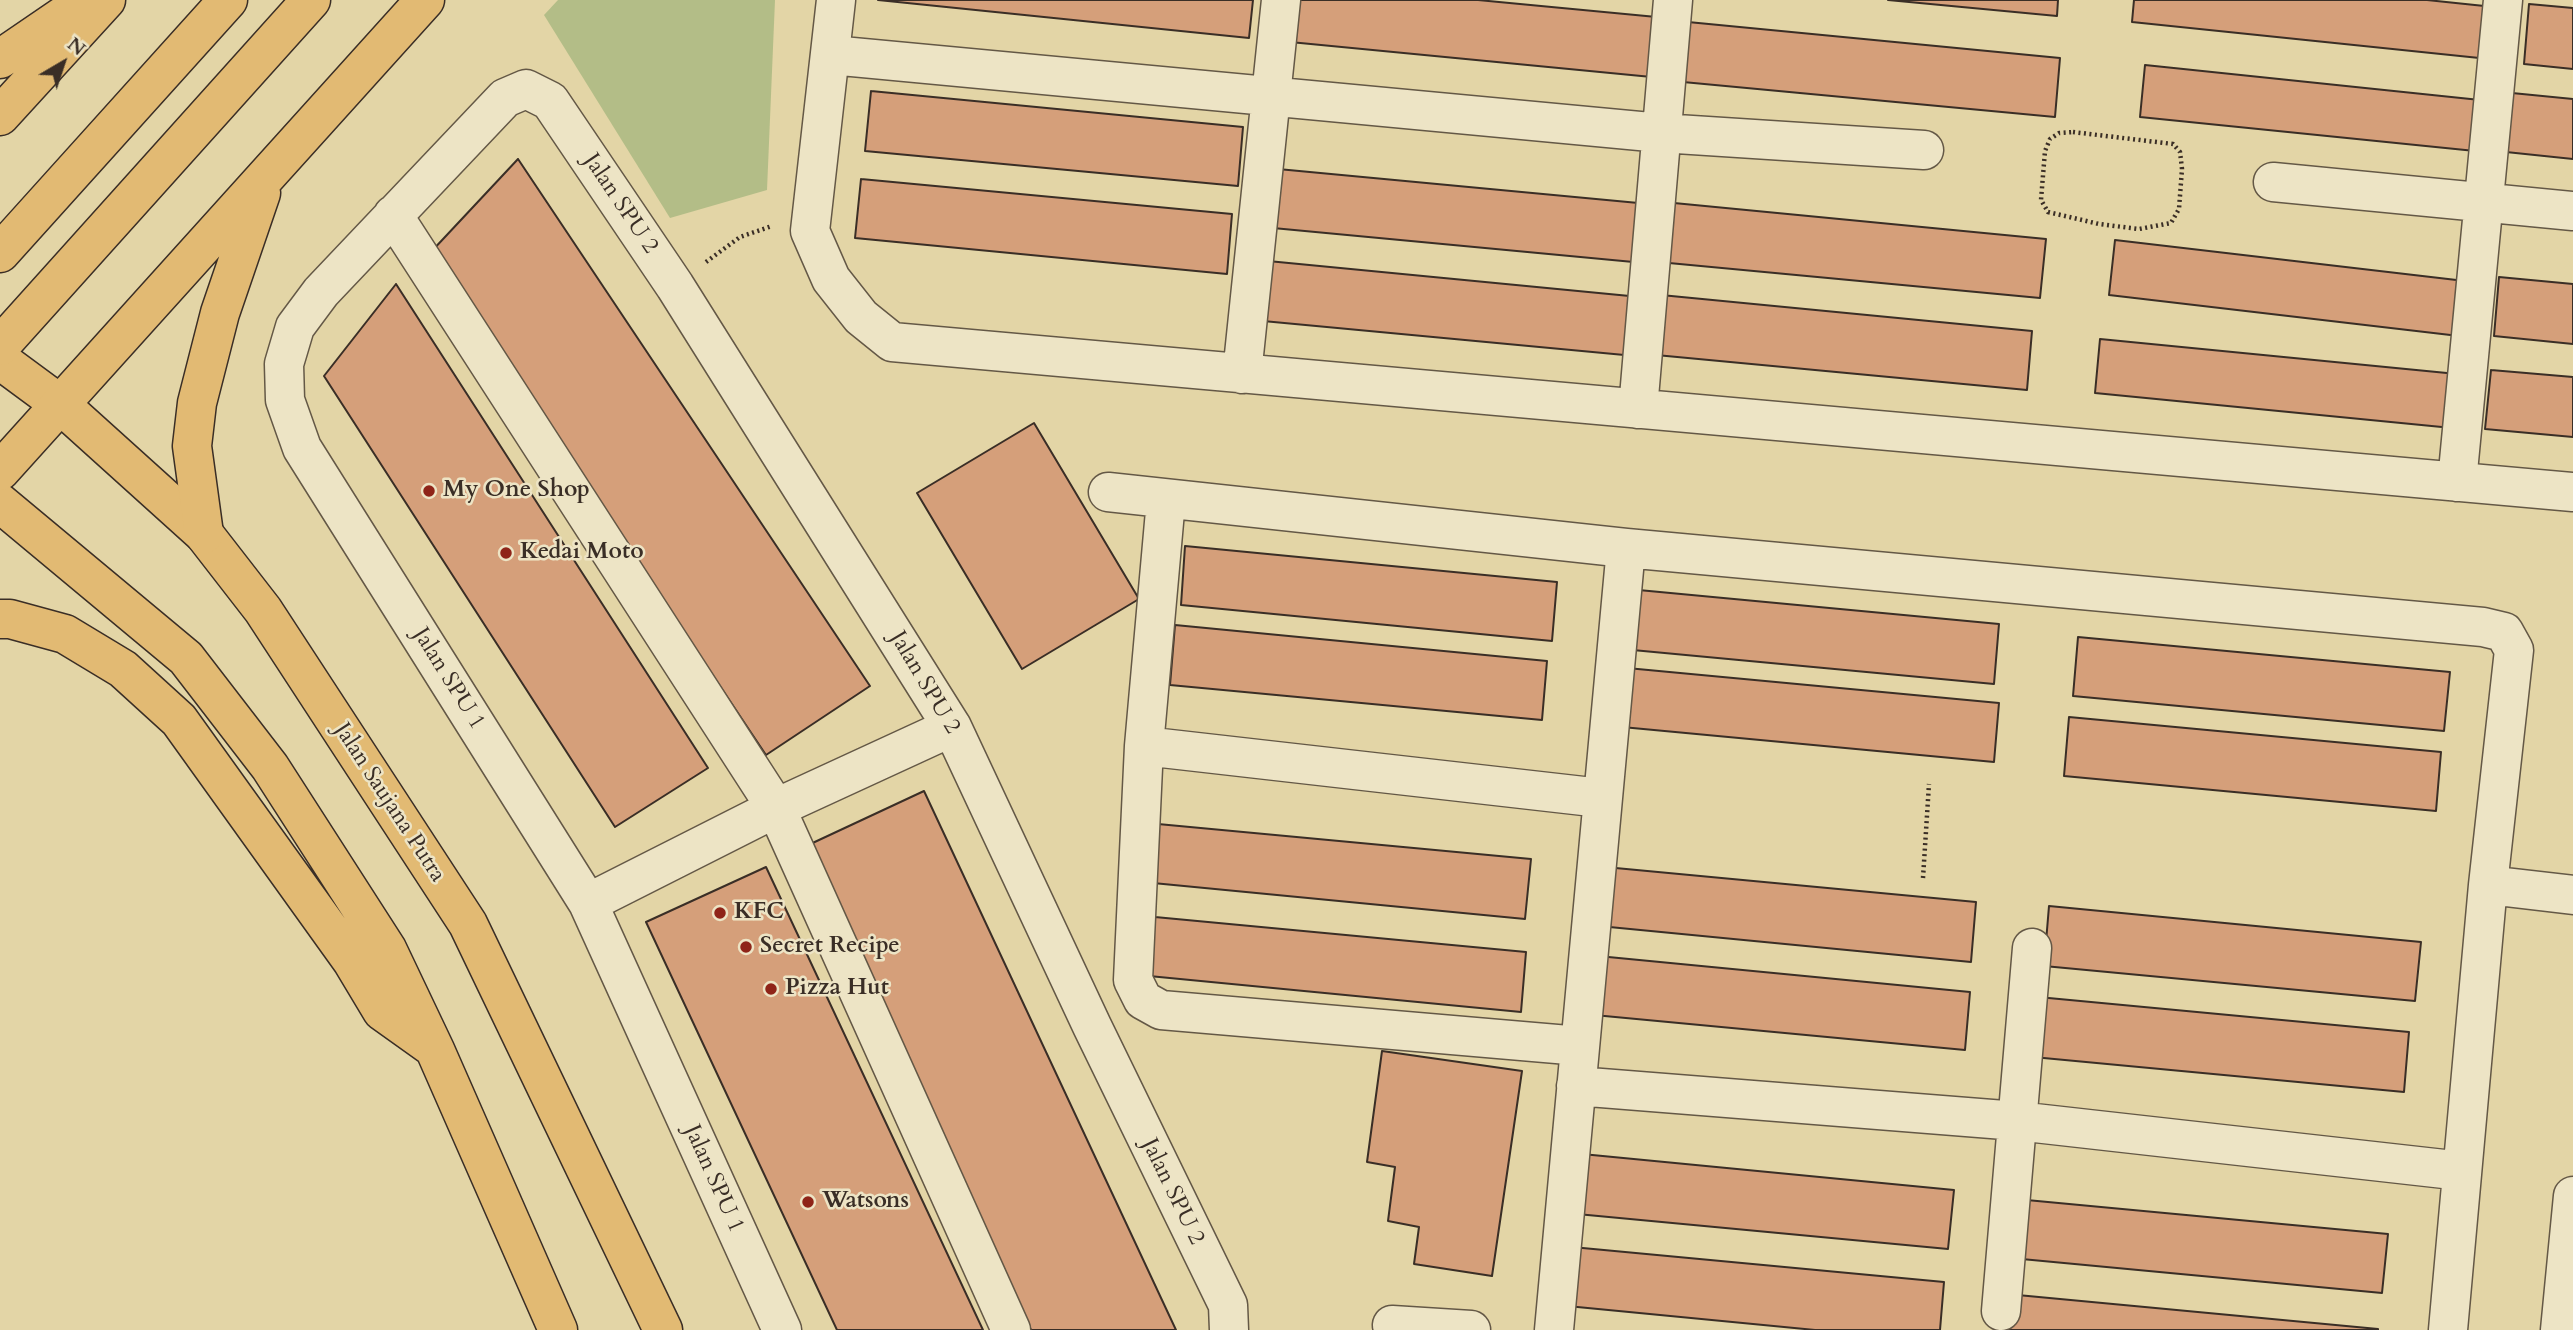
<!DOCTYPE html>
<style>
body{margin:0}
#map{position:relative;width:2573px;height:1330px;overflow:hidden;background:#e3d5a6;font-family:Cardo,serif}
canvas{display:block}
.north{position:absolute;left:28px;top:28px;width:70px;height:70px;-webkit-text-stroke:5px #ede4c5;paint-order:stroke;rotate:39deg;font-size:19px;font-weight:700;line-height:28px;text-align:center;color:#3a2e26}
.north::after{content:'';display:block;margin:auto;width:24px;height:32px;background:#3a2e26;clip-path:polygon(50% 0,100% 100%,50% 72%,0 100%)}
</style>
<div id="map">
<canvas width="2573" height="1330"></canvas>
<div class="north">N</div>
</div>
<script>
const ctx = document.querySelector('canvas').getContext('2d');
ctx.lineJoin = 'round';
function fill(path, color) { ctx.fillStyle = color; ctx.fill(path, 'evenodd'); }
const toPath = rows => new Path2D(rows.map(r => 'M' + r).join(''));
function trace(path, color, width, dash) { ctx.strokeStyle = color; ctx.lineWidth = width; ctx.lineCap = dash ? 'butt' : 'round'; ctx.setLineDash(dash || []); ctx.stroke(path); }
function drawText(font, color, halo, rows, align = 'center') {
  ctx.font = font + ' Cardo,serif'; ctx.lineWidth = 5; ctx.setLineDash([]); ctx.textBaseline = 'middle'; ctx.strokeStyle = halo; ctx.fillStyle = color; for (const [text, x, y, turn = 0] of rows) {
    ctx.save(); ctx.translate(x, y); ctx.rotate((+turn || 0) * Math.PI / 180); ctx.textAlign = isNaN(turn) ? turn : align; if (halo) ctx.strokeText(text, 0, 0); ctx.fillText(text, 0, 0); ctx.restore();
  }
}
fill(toPath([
 [558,0,775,0,767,190,670,218,544,15]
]), '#b3bd87');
const building = toPath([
 [878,0,1253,0,1249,38,878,0],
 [1294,0,1478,0,1667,18,1662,78,1290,42,1294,0],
 [1888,0,2058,0,2057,16,1888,0],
 [2134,0,2427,0,2494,7,2489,59,2132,22,2134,0],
 [2529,4,2573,8,2573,69,2524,64,2529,4],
 [1688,22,2060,58,2055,117,1683,82,1688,22],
 [2145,65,2480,100,2475,151,2140,117,2145,65],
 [871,91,1243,127,1238,186,865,151,871,91],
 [2512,93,2573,99,2573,159,2506,152,2512,93],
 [518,159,870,686,766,755,430,253,518,159],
 [1278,169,1649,204,1644,263,1273,228,1278,169],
 [861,179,1232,214,1227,274,855,238,861,179],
 [1674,203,2046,239,2040,298,1669,263,1674,203],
 [2115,240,2465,281,2459,336,2109,295,2115,240],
 [1268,261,1640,297,1635,356,1263,321,1268,261],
 [2499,277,2573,284,2573,344,2494,336,2499,277],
 [396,284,708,768,615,827,324,376,396,284],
 [1661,295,2032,331,2027,390,1656,355,1661,295],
 [2100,339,2457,374,2452,428,2095,393,2100,339],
 [2491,370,2573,377,2573,437,2485,429,2491,370],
 [1034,423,1139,599,1022,669,917,493,1034,423],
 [1185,546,1557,582,1552,641,1181,605,1185,546],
 [1628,589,1999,624,1994,684,1622,649,1628,589],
 [1175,625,1547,661,1542,720,1170,685,1175,625],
 [2078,637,2450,672,2444,731,2073,696,2078,637],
 [1627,668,1999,703,1994,762,1622,727,1627,668],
 [2069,717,2441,752,2436,811,2064,776,2069,717],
 [924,791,1176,1330,1031,1330,804,847,924,791],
 [1158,824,1531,859,1525,919,1153,883,1158,824],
 [766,867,983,1330,837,1330,646,922,766,867],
 [1605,867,1976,902,1971,962,1599,926,1605,867],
 [2049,906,2421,942,2415,1001,2044,966,2049,906],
 [1155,917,1526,952,1521,1012,1149,976,1155,917],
 [1598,956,1970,992,1965,1050,1594,1015,1598,956],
 [2038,997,2409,1032,2404,1092,2033,1057,2038,997],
 [1382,1051,1522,1071,1492,1276,1414,1264,1419,1227,1388,1221,1395,1167,1367,1162,1382,1051],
 [1582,1154,1954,1190,1948,1249,1577,1214,1582,1154],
 [2016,1199,2388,1234,2382,1293,2011,1258,2016,1199],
 [1572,1247,1944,1282,1940,1330,1815,1330,1567,1306,1572,1247],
 [2007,1294,2378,1329,2378,1330,2003,1330,2007,1294]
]);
fill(building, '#d59f7a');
trace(building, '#3a2e26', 2);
const minor = toPath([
 [836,0,810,231,831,279,861,317,892,342,2573,492],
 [831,55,1661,133,1924,150],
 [2273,182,2573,211],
 [393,215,776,808,1011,1330],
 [1242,374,1281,0],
 [1638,409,1673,0],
 [2457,482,2503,0],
 [1108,492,1626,548,2483,627,2504,632,2514,650,2488,885,2448,1330],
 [1166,500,1144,746,1133,980,1143,1000,1161,1010,1580,1046],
 [1144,746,1601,798],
 [2488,885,2573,895],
 [588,903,776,808,952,727],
 [1576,1086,2017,1121,2462,1171],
 [2001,1311,2032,948],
 [1392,1325,1471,1330],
 [782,1330,588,903,302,448,285,400,284,364,295,327,321,292,505,98,526,89,550,101,675,286,952,727,1092,1026,1228,1305,1229,1330],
 [1554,1330,1626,548],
 [2560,1330,2573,1196]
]);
const major = toPath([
 [0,360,61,405,204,534,263,610,468,924,663,1330],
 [0,503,186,658,270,767,387,949,435,1050,558,1330],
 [0,619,10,619,65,634,123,669,179,720,352,961,382,1011,431,1046]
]);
const highway = toPath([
 [0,59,85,1],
 [0,116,106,0],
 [0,253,228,0],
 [0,346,311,0],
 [0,471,425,0],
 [204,534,192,446,197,403,220,313,261,193]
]);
trace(minor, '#645846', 41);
trace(major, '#3a2e26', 41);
trace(highway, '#3a2e26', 41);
trace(toPath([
 [2073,132,2173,144,2180,152,2182,169,2179,209,2171,223,2139,229,2099,224,2048,212,2041,200,2045,151,2050,139,2059,133,2073,132],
 [706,262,740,237,772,226],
 [1923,878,1929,784]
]), '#3a2e26', 4.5, [2, 3.5]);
trace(minor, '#ede4c5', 38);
trace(major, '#e2ba73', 38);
trace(highway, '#e2ba73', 38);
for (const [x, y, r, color] of [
 [429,491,7,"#8f2418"],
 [506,553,7,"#8f2418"],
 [720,913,7,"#8f2418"],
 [746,947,7,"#8f2418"],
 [771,989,7,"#8f2418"],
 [808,1202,7,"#8f2418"]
]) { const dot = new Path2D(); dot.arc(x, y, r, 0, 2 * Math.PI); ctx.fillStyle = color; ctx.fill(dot); trace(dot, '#ede4c5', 2.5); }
drawText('23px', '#3a2e26', '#ede4c5', [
 ["Jalan SPU 2",620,204,56],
 ["Jalan SPU 1",448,679,58],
 ["Jalan SPU 2",924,683,59],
 ["Jalan Saujana Putra",389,803,57],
 ["Jalan SPU 1",713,1179,66],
 ["Jalan SPU 2",1172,1192,64]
]);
drawText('bold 23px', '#3a2e26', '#ede4c5', [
 ["My One Shop",443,491],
 ["Kedai Moto",520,553],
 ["KFC",734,913],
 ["Secret Recipe",760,947],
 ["Pizza Hut",785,989],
 ["Watsons",822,1202]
], 'left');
</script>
